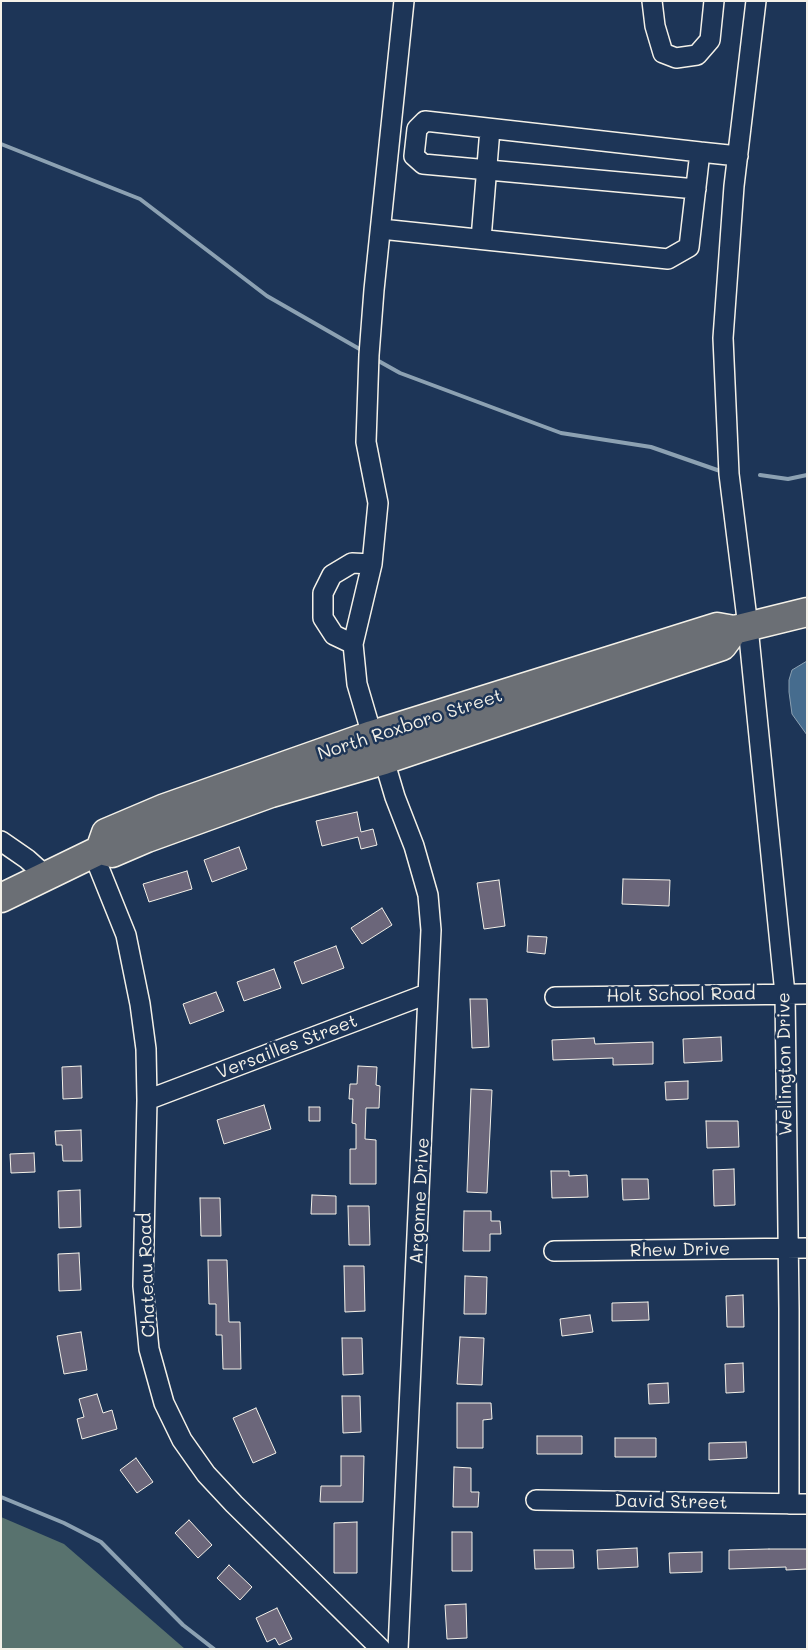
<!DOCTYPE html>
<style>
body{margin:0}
#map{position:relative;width:808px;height:1650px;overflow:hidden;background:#1d3557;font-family:Mali,sans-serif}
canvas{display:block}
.frame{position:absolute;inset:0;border:2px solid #f4f1e8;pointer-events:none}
</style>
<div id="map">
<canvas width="808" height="1650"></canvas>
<div class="frame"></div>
</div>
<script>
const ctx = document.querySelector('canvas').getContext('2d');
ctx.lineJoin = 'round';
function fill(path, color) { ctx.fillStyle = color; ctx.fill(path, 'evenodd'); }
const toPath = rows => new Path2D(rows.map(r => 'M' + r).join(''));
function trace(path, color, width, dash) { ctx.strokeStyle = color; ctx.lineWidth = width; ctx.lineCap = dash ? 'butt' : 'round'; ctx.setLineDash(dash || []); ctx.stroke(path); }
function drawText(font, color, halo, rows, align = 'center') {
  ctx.font = font + ' Mali,sans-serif'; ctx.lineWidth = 5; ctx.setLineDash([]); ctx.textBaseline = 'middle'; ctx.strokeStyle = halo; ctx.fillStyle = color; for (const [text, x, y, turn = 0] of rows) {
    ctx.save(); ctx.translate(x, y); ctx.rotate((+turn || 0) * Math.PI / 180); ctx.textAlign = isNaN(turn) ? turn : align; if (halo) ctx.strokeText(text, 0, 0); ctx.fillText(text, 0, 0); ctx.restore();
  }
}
fill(toPath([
 [1,1517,64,1544,185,1649,1,1649]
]), '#58726e');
const water = toPath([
 [807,661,807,735,792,714,789,692,789,680,792,670,807,661]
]);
fill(water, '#466c8e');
trace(water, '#8ca1b2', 1);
trace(toPath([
 [1,144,140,199,267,296,363,351],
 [375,359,400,373,561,433,651,447,723,472],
 [760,475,788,479,807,475],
 [1,1497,64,1523,101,1542,183,1625,214,1649]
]), '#8ca1b2', 4);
const building = toPath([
 [357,812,361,832,373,829,377,845,361,849,358,837,322,846,316,821,357,812],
 [239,847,247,869,212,882,204,860,239,847],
 [187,871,192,889,149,902,143,884,187,871],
 [623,879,670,880,669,906,622,904,623,879],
 [499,880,505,926,484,929,477,883,499,880],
 [382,908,392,925,362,944,351,928,382,908],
 [528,936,547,937,545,954,527,952,528,936],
 [336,946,344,968,302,984,294,962,336,946],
 [274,969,281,988,244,1001,237,982,274,969],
 [216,992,224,1011,190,1024,183,1004,216,992],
 [470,999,487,999,489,1047,472,1048,470,999],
 [721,1037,722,1061,684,1063,683,1039,721,1037],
 [594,1038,595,1044,653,1042,653,1064,613,1065,613,1058,553,1060,552,1040,594,1038],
 [81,1066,82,1098,63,1099,62,1067,81,1066],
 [358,1066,377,1067,376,1085,380,1086,379,1108,366,1108,365,1139,376,1140,376,1184,350,1184,350,1149,356,1149,356,1124,352,1123,353,1099,349,1099,350,1084,357,1084,358,1066],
 [688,1081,688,1099,666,1100,665,1082,688,1081],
 [471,1089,492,1090,487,1193,467,1192,471,1089],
 [264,1105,271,1129,224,1144,217,1120,264,1105],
 [309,1107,320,1107,320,1121,309,1121,309,1107],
 [706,1121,738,1121,739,1147,707,1148,706,1121],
 [81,1130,82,1161,63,1161,62,1145,56,1145,55,1131,81,1130],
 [34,1153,35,1172,11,1173,10,1154,34,1153],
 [734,1169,735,1205,714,1206,713,1170,734,1169],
 [551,1171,569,1171,569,1176,587,1175,588,1197,552,1198,551,1171],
 [622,1179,648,1179,649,1199,623,1200,622,1179],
 [80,1190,81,1227,59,1228,58,1191,80,1190],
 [312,1195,336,1196,336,1214,311,1214,312,1195],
 [200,1198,220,1198,221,1236,201,1236,200,1198],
 [348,1206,369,1206,370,1245,349,1245,348,1206],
 [464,1211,491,1211,491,1221,500,1221,501,1234,490,1234,490,1251,463,1251,464,1211],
 [79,1253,81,1290,59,1291,58,1254,79,1253],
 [208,1260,227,1260,229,1322,240,1322,241,1369,223,1369,222,1335,216,1335,216,1304,209,1304,208,1260],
 [344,1266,364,1266,365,1311,345,1312,344,1266],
 [465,1276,487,1277,486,1314,464,1314,465,1276],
 [743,1295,744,1327,727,1327,726,1296,743,1295],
 [648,1302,649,1320,612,1321,612,1303,648,1302],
 [590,1315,593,1332,562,1336,560,1319,590,1315],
 [81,1332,87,1370,64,1374,57,1336,81,1332],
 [460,1337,484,1338,482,1385,457,1384,460,1337],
 [342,1338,362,1338,363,1374,343,1375,342,1338],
 [743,1363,744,1392,726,1393,725,1364,743,1363],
 [668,1383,669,1403,649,1404,648,1384,668,1383],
 [97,1394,103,1413,112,1410,117,1429,82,1439,77,1419,84,1417,79,1399,97,1394],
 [342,1396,360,1396,361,1432,343,1433,342,1396],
 [457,1403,491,1403,492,1419,483,1420,483,1448,457,1448,457,1403],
 [256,1408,276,1453,253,1463,233,1418,256,1408],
 [537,1436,582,1436,582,1454,537,1454,537,1436],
 [615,1438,656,1438,656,1457,615,1457,615,1438],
 [746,1442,747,1458,709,1460,709,1443,746,1442],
 [341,1456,364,1456,363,1502,320,1502,321,1486,341,1486,341,1456],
 [136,1458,153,1482,137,1493,120,1470,136,1458],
 [454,1467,471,1468,471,1492,479,1492,478,1507,453,1507,454,1467],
 [189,1520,212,1545,198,1558,175,1533,189,1520],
 [357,1522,357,1573,334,1573,334,1523,357,1522],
 [452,1532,472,1532,472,1571,452,1571,452,1532],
 [637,1548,638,1567,598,1569,597,1550,637,1548],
 [769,1549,807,1549,807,1569,786,1570,786,1567,729,1569,729,1550,769,1549],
 [534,1550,573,1550,574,1568,535,1569,534,1550],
 [702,1552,702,1572,670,1573,669,1553,702,1552],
 [229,1565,252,1587,240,1600,217,1578,229,1565],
 [466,1604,467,1638,447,1639,445,1605,466,1604],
 [277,1608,292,1639,279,1645,275,1638,267,1642,256,1618,277,1608]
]);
fill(building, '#6b667a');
trace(building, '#f4f1e8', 1);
const minor = toPath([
 [652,1,655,26,663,53,676,58,697,55,710,40,714,1],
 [756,1,734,186,723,338,729,474,748,627,785,994,789,1309,789,1504],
 [696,189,423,164,414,156,417,129,425,121,700,152],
 [381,229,668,259,689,247,700,152,738,156],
 [481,239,490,129],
 [353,644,334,635,323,618,323,593,332,575,352,563,372,564],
 [372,735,357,684,353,644,372,564,378,503,366,442,369,355,374,290,404,1],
 [384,760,395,797,414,846,428,895,431,930,398,1649],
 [1,841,27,859,46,876],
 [93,853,126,935,140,1004,146,1049,147,1100,143,1286,149,1349,164,1403,182,1440,206,1474,234,1504,381,1649],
 [555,997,807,994],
 [147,1100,427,994],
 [554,1251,807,1248],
 [536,1500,807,1504]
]);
const highway = toPath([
 [100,850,106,833,165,808,372,735,717,627,734,630,807,612],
 [1,898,100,850,112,853,147,838,271,793,384,760,722,646,734,630]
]);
trace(minor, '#f4f1e8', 22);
trace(highway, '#f4f1e8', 31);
trace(minor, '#1d3557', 19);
trace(highway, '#6b6f75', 28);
drawText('18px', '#f4f1e8', '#1d3557', [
 ["North Roxboro Street",410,725,-18],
 ["Holt School Road",681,995,-1],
 ["Versailles Street",287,1047,-21],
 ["Wellington Drive",785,1064,-91],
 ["Argonne Drive",420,1201,-87],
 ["Rhew Drive",680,1250,-1],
 ["Chateau Road",147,1275,-92],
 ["David Street",671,1502,1]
]);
</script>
